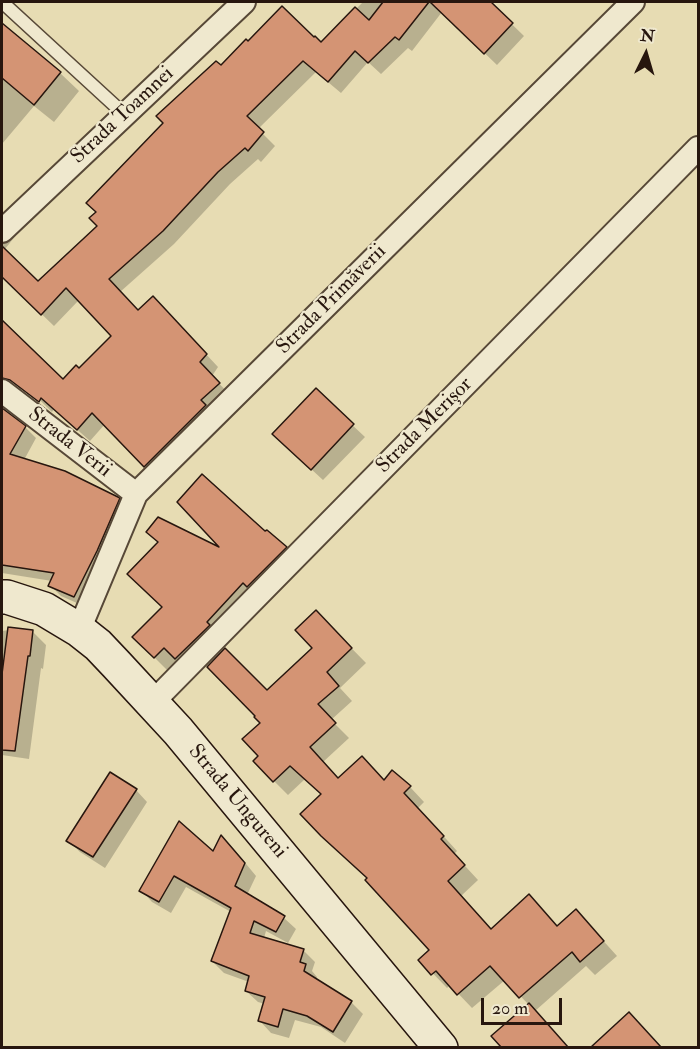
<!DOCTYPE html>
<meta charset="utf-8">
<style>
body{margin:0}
#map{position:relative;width:700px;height:1049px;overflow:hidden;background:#e7dcb3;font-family:"IM FELL Double Pica",serif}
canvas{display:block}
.frame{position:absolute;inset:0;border:3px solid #27160e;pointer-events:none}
.north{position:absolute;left:616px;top:24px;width:60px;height:60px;-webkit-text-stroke:4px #efe8ce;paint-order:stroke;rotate:5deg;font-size:16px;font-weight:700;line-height:24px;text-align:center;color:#27160e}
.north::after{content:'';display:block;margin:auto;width:21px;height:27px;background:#27160e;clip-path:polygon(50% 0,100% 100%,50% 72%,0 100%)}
.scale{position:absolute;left:481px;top:998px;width:81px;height:27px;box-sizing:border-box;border:3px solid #27160e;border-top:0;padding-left:8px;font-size:18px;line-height:21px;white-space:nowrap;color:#27160e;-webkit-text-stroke:4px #efe8ce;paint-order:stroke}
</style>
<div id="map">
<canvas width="700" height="1049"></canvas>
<div class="frame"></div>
<div class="north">N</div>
<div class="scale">20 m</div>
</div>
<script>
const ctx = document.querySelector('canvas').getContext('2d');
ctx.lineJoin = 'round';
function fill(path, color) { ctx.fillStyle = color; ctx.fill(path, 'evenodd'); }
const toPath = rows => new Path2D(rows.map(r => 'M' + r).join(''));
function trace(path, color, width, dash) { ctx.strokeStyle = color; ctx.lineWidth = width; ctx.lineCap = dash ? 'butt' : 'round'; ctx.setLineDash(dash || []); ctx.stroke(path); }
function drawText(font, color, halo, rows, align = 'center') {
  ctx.font = font + ' "IM FELL Double Pica",serif'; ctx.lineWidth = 4.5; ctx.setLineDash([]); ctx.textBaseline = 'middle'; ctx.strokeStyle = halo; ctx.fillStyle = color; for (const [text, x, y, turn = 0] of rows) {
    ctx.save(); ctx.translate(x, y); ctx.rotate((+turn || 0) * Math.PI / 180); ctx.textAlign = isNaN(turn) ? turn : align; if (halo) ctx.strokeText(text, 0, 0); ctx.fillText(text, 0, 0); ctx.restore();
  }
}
fill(toPath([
 [363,2,489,2,524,36,497,65,442,12,412,51,408,48,381,74,368,62,341,93,316,72,258,129,275,146,261,162,258,159,230,184,174,244,120,292,139,312,165,310,218,367,212,376,231,396,157,478,105,424,90,441,54,409,52,412,2,363,2,342,11,332,63,382,79,370,113,336,79,300,54,326,2,276,2,257,6,252,38,283,99,226,221,67,321,44],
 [2,25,60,73,79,91,54,122,34,106,2,144],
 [2,219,17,234,5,249,2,247],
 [316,391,365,437,323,480,285,445],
 [2,409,25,427,36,438,24,460,119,500,130,511,86,607,61,596,50,585,52,581,2,573],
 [266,533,285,548,299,562,168,671,134,637,225,551],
 [316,612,366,663,340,688,352,701,331,720,349,738,323,762,339,780,384,781,393,772,410,787,424,802,418,808,457,851,454,854,478,880,461,896,491,930,529,896,558,927,590,926,617,956,595,975,586,966,535,1011,568,1048,503,1048,493,1036,529,1005,505,980,472,1008,450,985,447,988,420,960,431,950,368,879,322,795,305,779,288,795,274,781,260,756,262,723,267,692,314,648],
 [9,630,33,632,46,645,43,669,41,668,29,759,2,755,2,631],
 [136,790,147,802,105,868,80,852,68,840],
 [222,837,233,848,256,876,247,895,284,918,296,929,288,943,266,931,264,938,303,950,315,962,312,971,317,977,316,981,351,1002,363,1014,345,1043,321,1027,295,1020,289,1038,271,1033,260,1021,265,1004,258,1002,246,991,249,982,224,973,212,961,231,912,186,887,171,913,152,902,141,890,214,854],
 [629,1014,660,1048,594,1048]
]), '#0003');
const building = toPath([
 [383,2,429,2,399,40,395,37,368,63,355,51,328,82,303,61,247,116,264,132,248,151,245,148,218,172,163,231,109,279,138,310,153,296,207,354,200,362,220,383,201,400,206,405,144,467,92,413,77,430,41,398,39,402,10,380,2,378,2,320,63,379,76,365,79,368,111,336,66,288,41,315,2,277,2,246,38,281,97,226,89,218,96,212,86,203,163,123,156,116,216,61,221,65,246,39,248,41,282,6,314,37,315,36,321,42,355,7,369,20,383,2],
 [430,2,491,2,513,23,484,54,430,2],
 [2,23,61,72,34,105,2,78,2,23],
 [316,388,354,424,311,470,272,434,316,388],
 [2,408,26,426,10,454,65,471,120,498,97,551,74,597,48,586,54,573,2,565,2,408],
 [202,474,265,531,267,530,287,547,247,587,243,583,207,622,210,625,206,629,175,659,164,648,154,658,132,637,162,607,127,574,158,542,146,532,158,517,219,547,177,502,202,474],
 [316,610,352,648,327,672,339,686,318,704,336,723,310,747,338,778,362,756,384,780,392,770,411,786,404,793,444,836,441,839,465,865,448,881,491,929,529,894,557,926,576,909,604,941,580,962,572,952,519,998,490,966,457,995,436,971,431,975,418,960,429,950,365,880,367,878,321,836,300,814,321,794,290,766,273,782,253,761,258,756,242,739,260,723,254,717,255,716,207,667,225,648,267,690,312,648,295,630,316,610],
 [8,627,33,630,30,656,28,656,15,751,2,750,2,674,8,627],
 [110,772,137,789,93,857,66,841,110,772],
 [179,821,213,851,221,835,245,863,235,886,285,916,276,932,254,921,250,933,304,949,300,962,306,964,304,971,352,1001,333,1032,307,1016,283,1009,278,1027,258,1021,265,997,245,991,249,976,211,961,231,908,174,876,159,902,139,891,179,821],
 [529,1003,568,1047,501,1047,491,1036,529,1003],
 [629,1012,661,1047,591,1047,629,1012]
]);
fill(building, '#d49474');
trace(building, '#27160e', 1.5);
const service = toPath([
 [2,2,124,114]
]);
const minor = toPath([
 [2,231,244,2],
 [2,391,136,494],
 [79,630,136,494,633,2],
 [152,703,698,148]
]);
const secondary = toPath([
 [2,597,7,597,44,609,79,630,98,645,116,664,178,731,441,1048]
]);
trace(service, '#574837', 15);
trace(minor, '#574837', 26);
trace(secondary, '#27160e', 36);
trace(service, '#efe8ce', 12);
trace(minor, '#efe8ce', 22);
trace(secondary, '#efe8ce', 33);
drawText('21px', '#27160e', '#efe8ce', [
 ["Strada Toamnei",123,116,-43],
 ["Strada Primăverii",332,300,-45],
 ["Strada Merișor",425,426,-45],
 ["Strada Verii",69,443,38],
 ["Strada Ungureni",237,802,50]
]);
</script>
